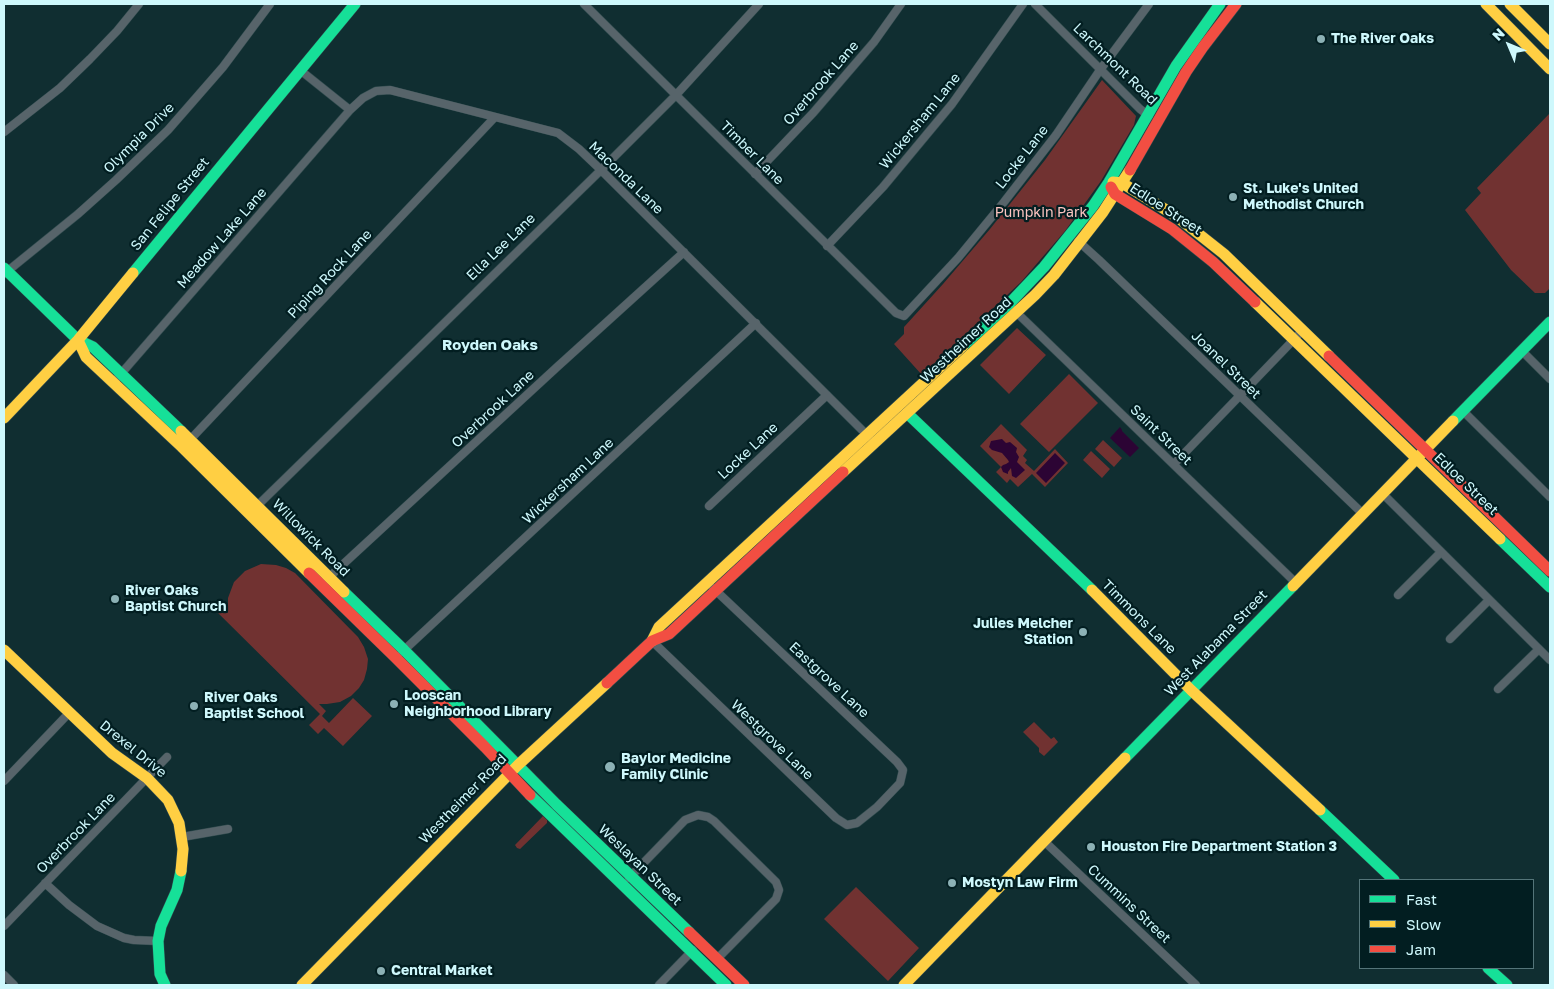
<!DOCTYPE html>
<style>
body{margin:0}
#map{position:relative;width:1554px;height:989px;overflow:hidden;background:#102e31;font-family:"Golos Text",sans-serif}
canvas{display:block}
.frame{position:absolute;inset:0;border:5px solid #cef8fc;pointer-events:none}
.legend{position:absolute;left:1359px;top:879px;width:175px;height:90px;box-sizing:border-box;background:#021e21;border:1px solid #547579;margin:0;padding:6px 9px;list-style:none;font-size:15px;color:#cef8fc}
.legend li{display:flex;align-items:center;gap:10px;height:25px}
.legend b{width:25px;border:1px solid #547579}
.north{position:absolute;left:1484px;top:20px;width:50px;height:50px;-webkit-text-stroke:4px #021e21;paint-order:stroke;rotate:315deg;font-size:14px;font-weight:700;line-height:20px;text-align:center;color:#cef8fc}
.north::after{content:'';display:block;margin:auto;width:18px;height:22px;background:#cef8fc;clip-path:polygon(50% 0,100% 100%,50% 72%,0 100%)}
</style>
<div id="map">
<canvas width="1554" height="989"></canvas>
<div class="frame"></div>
<ul class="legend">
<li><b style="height:6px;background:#16e098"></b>Fast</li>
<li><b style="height:6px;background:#ffcf43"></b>Slow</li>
<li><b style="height:6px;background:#f24e42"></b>Jam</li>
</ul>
<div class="north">N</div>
</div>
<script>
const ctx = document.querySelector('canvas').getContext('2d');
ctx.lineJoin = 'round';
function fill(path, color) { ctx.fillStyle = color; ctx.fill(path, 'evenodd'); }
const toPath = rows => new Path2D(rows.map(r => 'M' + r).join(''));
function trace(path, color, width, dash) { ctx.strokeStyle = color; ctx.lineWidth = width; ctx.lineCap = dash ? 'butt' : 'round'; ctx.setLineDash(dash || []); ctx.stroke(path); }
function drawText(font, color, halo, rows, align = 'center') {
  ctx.font = font + ' "Golos Text",sans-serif'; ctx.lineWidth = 4.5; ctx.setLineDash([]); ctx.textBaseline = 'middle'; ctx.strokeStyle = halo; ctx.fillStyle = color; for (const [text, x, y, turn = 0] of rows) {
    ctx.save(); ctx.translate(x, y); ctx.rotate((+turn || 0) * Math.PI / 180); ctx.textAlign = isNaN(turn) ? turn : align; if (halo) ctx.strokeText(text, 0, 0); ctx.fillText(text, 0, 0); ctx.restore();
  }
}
fill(toPath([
 [1102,80,1136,116,1134,125,1101,181,1065,231,1021,282,922,375,894,344,904,334,904,327,943,284,990,229,1045,160],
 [1550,113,1550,288,1545,293,1535,293,1511,270,1465,210,1481,193,1477,188],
 [1017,328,1046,355,1009,394,980,365],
 [1069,374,1098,403,1049,452,1020,424],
 [1001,424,1027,450,1023,456,1027,460,1025,463,1034,471,1055,449,1068,463,1045,487,1032,474,1018,487,1010,479,1007,483,996,472,1001,467,980,446],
 [1103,440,1122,458,1114,467,1095,449],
 [1091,451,1110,469,1102,478,1083,460],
 [261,564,276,565,286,568,295,573,358,637,364,647,368,659,367,669,364,680,359,688,351,696,340,702,327,704,319,704,326,711,322,716,329,723,353,698,372,716,343,746,324,728,318,734,309,725,320,714,216,611,221,606,228,613,228,598,234,582,245,571],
 [1034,722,1051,739,1054,737,1058,742,1044,756,1039,752,1039,748,1023,732],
 [543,816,547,820,547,823,520,849,517,848,515,845],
 [856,887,919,948,888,981,824,919]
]), '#713231');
fill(toPath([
 [1120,427,1122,430,1122,431,1139,448,1130,457,1110,438],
 [1002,439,1006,443,1010,442,1017,448,1016,452,1019,457,1017,462,1025,470,1016,478,1012,476,1011,468,1008,472,1008,474,1003,472,1001,467,1003,465,1006,464,1009,462,1008,460,1002,453,992,450,989,447,991,441],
 [1055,453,1065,463,1046,483,1036,473]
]), '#2c0434');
const street = toPath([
 [584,4,896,313,904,316,958,258,1004,202,1056,135,1100,70,1149,4],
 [1035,4,1140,109,1149,116],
 [300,70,350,110],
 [4,132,60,88,90,59,117,31,139,4],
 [755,174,813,113,874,42,901,4],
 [1078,241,1099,260,1363,514],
 [827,246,883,187,952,104,1023,4],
 [4,274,78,214,116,180,168,130,223,67,270,4],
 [1014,310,1296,583],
 [1522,351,1550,379],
 [113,383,350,110,363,98,376,91,390,90,558,133,579,149,601,170,869,437],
 [1463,411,1550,497],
 [187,443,495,117],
 [1174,464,1303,330],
 [1383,494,1550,660],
 [257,506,601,170,676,95,759,4],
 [709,506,827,395],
 [326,580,556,368,684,252],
 [1398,595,1441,552],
 [1450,639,1489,600],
 [652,641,836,818,847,825,857,823,877,807,900,783,903,770,897,762,713,588],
 [402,652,756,323],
 [1498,689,1539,649],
 [4,781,69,713],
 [182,837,228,829],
 [1044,841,1196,985],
 [629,878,685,820,698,815,708,817,714,821,776,882,779,890,776,899,717,959],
 [45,883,69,905,97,926,124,938,134,940,158,941],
 [4,926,167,757],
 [4,975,14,985],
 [659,985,693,950]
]);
const fast = toPath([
 [4,268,78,340,93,347,181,431],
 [133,273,355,4],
 [963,346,1009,304,1044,267,1093,206,1109,182,1176,66,1220,4],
 [908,414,1092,590],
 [1453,421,1550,322],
 [1500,539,1550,587],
 [344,592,404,650,556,804,689,932],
 [1125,758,1293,586],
 [530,795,726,985],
 [1320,810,1394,880],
 [1488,968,1507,985],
 [165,985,160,974,158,941,161,926,177,890,181,871]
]);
const slow = toPath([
 [1486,4,1550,69],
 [1510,4,1550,44],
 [1113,182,1122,183,1176,216,1224,254,1329,356],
 [1255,302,1500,539],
 [78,340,86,357,182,447,309,573],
 [4,418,78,340,133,273],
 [181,431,344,592],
 [843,472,1035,295,1054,275,1103,212,1130,170],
 [1293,586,1453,421],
 [1092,590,1191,690,1320,810],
 [652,641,659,627,963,346],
 [4,650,112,753,147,778,168,800,179,823,183,849,181,871],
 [302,985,518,765,607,683],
 [904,985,1125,758]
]);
const jam = toPath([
 [1130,170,1186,72,1203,47,1236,4],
 [1111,187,1115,194,1172,229,1213,262,1255,302],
 [1329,356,1550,571],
 [309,573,396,658,485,747,530,795],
 [607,683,652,641,669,634,843,472],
 [689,932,744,985]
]);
trace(street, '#314c4f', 9);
trace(fast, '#314c4f', 12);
trace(slow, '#314c4f', 12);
trace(jam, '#314c4f', 12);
trace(street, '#57646a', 8);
trace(fast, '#16e098', 11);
trace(slow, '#ffcf43', 11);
trace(jam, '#f24e42', 11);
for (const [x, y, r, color] of [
 [1321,39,5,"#8cb1b5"],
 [1233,197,5,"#8cb1b5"],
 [115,599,5,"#8cb1b5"],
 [1083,632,5,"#8cb1b5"],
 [394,704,5,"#8cb1b5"],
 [194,706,5,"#8cb1b5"],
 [610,767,6,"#8cb1b5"],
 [1091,847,5,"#8cb1b5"],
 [952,883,5,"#8cb1b5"],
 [381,971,5,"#8cb1b5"]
]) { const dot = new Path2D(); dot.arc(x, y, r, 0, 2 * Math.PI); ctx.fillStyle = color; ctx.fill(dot); trace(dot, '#021e21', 2); }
drawText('bold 14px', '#cef8fc', '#021e21', [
 ["The River Oaks",1331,39],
 ["St. Luke's United",1243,189],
 ["Methodist Church",1243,205],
 ["River Oaks",125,591],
 ["Baptist Church",125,607],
 ["Julies Melcher",1073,624,"right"],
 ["Station",1073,640,"right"],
 ["Looscan",404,696],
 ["Neighborhood Library",404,712],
 ["River Oaks",204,698],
 ["Baptist School",204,714],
 ["Baylor Medicine",621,759],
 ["Family Clinic",621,775],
 ["Houston Fire Department Station 3",1101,847],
 ["Mostyn Law Firm",962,883],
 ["Central Market",391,971]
], 'left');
drawText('14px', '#cef8fc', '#021e21', [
 ["Larchmont Road",1115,64,44],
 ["Overbrook Lane",821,83,-49],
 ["Wickersham Lane",920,121,-51],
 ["Olympia Drive",139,138,-45],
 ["Timber Lane",752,153,45],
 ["Locke Lane",1022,157,-52],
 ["Maconda Lane",626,178,44],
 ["San Felipe Street",170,204,-51],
 ["Edloe Street",1166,209,33],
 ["Meadow Lake Lane",222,238,-49],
 ["Ella Lee Lane",501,247,-44],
 ["Piping Rock Lane",330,274,-47],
 ["Westheimer Road",966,340,-43],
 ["Joanel Street",1226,365,44],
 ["Overbrook Lane",493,409,-43],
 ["Saint Street",1161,435,44],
 ["Locke Lane",748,451,-43],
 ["Wickersham Lane",568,481,-43],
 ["Edloe Street",1466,484,44],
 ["Willowick Road",311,538,45],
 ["Timmons Lane",1139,617,45],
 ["West Alabama Street",1216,643,-46],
 ["Eastgrove Lane",829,680,43],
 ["Westgrove Lane",772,740,44],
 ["Drexel Drive",133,749,39],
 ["Westheimer Road",463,799,-46],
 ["Overbrook Lane",76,833,-46],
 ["Weslayan Street",640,865,44],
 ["Cummins Street",1129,904,43]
]);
drawText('14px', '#fdc4c0', '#021e21', [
 ["Pumpkin Park",1041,213]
]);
drawText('bold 15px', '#cef8fc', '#021e21', [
 ["Royden Oaks",490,345]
]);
</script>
